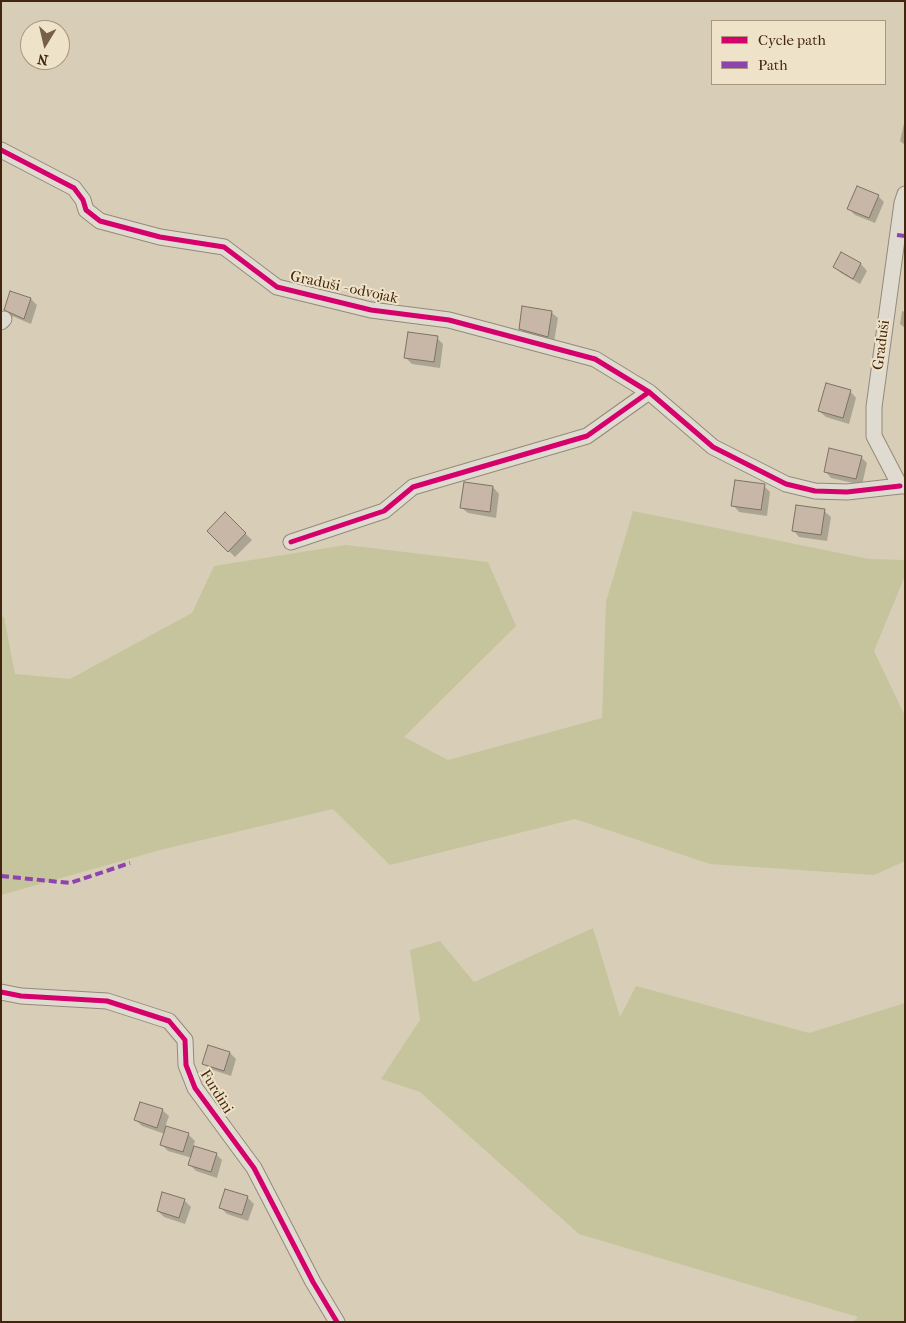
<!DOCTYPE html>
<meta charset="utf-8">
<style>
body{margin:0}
#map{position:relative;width:906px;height:1323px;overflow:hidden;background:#d8ceb7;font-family:"IM FELL French Canon",serif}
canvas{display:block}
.frame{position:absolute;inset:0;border:2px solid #42250f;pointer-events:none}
.legend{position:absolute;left:711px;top:20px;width:175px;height:65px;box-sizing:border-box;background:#eee2c8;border:1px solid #a9967e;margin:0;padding:6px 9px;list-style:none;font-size:15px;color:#42250f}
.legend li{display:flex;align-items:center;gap:10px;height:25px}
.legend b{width:25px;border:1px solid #a9967e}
.north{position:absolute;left:20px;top:20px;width:50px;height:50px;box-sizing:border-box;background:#eee2c8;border:1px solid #a9967e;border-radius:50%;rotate:189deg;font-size:14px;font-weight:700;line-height:20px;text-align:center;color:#42250f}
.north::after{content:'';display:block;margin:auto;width:18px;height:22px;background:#76604a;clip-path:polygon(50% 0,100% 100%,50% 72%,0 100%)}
</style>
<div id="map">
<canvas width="906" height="1323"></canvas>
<div class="frame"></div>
<ul class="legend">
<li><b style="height:6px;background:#d6006c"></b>Cycle path</li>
<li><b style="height:6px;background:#8e44ad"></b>Path</li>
</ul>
<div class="north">N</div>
</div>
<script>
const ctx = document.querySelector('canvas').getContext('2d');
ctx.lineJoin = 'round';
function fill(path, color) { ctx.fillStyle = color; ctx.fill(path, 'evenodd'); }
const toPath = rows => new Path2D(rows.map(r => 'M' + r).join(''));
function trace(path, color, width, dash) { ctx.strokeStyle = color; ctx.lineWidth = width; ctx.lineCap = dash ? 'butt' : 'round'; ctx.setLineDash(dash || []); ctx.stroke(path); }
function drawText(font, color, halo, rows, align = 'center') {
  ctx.font = font + ' "IM FELL French Canon",serif'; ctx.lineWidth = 4; ctx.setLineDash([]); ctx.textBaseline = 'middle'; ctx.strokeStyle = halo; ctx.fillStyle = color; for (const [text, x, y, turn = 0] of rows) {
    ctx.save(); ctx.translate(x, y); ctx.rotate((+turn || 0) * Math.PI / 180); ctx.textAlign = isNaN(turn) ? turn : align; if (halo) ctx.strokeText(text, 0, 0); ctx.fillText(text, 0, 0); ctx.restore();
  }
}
fill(toPath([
 [633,511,869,559,905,560,905,576,874,651,905,716,905,861,874,875,710,864,575,819,390,865,333,809,164,849,1,895,1,616,4,617,15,674,70,679,192,613,214,566,346,545,488,562,516,626,404,737,448,760,602,718,606,602],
 [593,928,620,1017,636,986,809,1033,905,1003,905,1322,853,1322,858,1317,579,1234,420,1092,381,1079,420,1020,410,950,440,941,474,982]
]), '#c5c49d');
fill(toPath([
 [905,119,905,145,900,141],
 [878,196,884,202,875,223,855,215,849,209],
 [841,254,861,264,867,271,860,284,841,273,834,267],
 [31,299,37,305,31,324,12,316,6,310],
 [902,311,905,312,905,328,900,324],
 [551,312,558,318,554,342,527,335,521,329],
 [437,338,443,344,440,368,412,364,406,358],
 [850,391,856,398,849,424,826,417,819,411],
 [861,457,867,463,862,485,831,478,825,471],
 [764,486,770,492,767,516,739,512,733,505],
 [493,487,499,494,496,518,468,513,461,507],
 [824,511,831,517,827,541,799,537,793,530],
 [225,514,252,540,235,557,208,531],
 [230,1053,236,1059,231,1076,210,1069,203,1063],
 [162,1110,169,1116,165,1127,188,1134,195,1141,193,1147,216,1154,222,1160,217,1178,196,1171,190,1165,192,1158,168,1151,162,1145,165,1134,142,1126,136,1120],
 [247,1197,254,1204,248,1221,227,1214,221,1208],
 [184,1200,191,1207,185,1224,164,1217,158,1211]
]), '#0003');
const building = toPath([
 [857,186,879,195,869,218,847,209,857,186],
 [841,252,861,263,853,279,833,267,841,252],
 [10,291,31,298,24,319,4,310,10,291],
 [522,306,552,311,548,337,519,329,522,306],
 [408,332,438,336,434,362,404,358,408,332],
 [826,383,851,390,843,418,818,411,826,383],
 [829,448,862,456,856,479,824,472,829,448],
 [735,480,765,484,761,510,731,506,735,480],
 [464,482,493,486,490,512,460,508,464,482],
 [796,505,825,509,821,535,792,531,796,505],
 [225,512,246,533,228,552,207,531,225,512],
 [208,1045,230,1052,224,1071,202,1064,208,1045],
 [140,1102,163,1109,157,1128,134,1120,140,1102],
 [166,1126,189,1133,183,1152,160,1145,166,1126],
 [194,1146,217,1153,211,1172,188,1165,194,1146],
 [225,1189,248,1196,242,1215,219,1208,225,1189],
 [162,1192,185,1199,179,1218,157,1211,162,1192]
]);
fill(building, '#c8b7a7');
trace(building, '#7c7264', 1);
const minor = toPath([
 [1,150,74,188,83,200,86,210,100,221,160,237,224,247,277,287,371,310,449,320,595,359,649,392,713,447,786,484,815,491,847,492,900,486],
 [905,194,902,203,874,407,874,436,900,486,905,486],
 [1,322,4,319],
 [291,542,384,511,413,487,587,436,649,392],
 [1,992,21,996,107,1001,169,1021,185,1040,186,1065,195,1088,254,1168,313,1282,337,1322]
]);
trace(minor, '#938979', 17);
trace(minor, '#e0dbd0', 15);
trace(toPath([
 [897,235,905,236],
 [1,876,70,883,130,863]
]), '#8e44ad', 4, [8, 4]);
trace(toPath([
 [1,150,74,188,83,200,86,210,100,221,160,237,224,247,277,287,371,310,449,320,595,359,649,392,713,447,786,484,815,491,847,492,900,486],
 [291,542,384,511,413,487,587,436,649,392],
 [1,992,21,996,107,1001,169,1021,185,1040,186,1065,195,1088,254,1168,313,1282,337,1322]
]), '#d6006c', 5);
drawText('15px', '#42250f', '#eee2c8', [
 ["Graduši - odvojak",344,288,12],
 ["Graduši",882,345,-82],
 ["Furdini",216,1092,58]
]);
</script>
